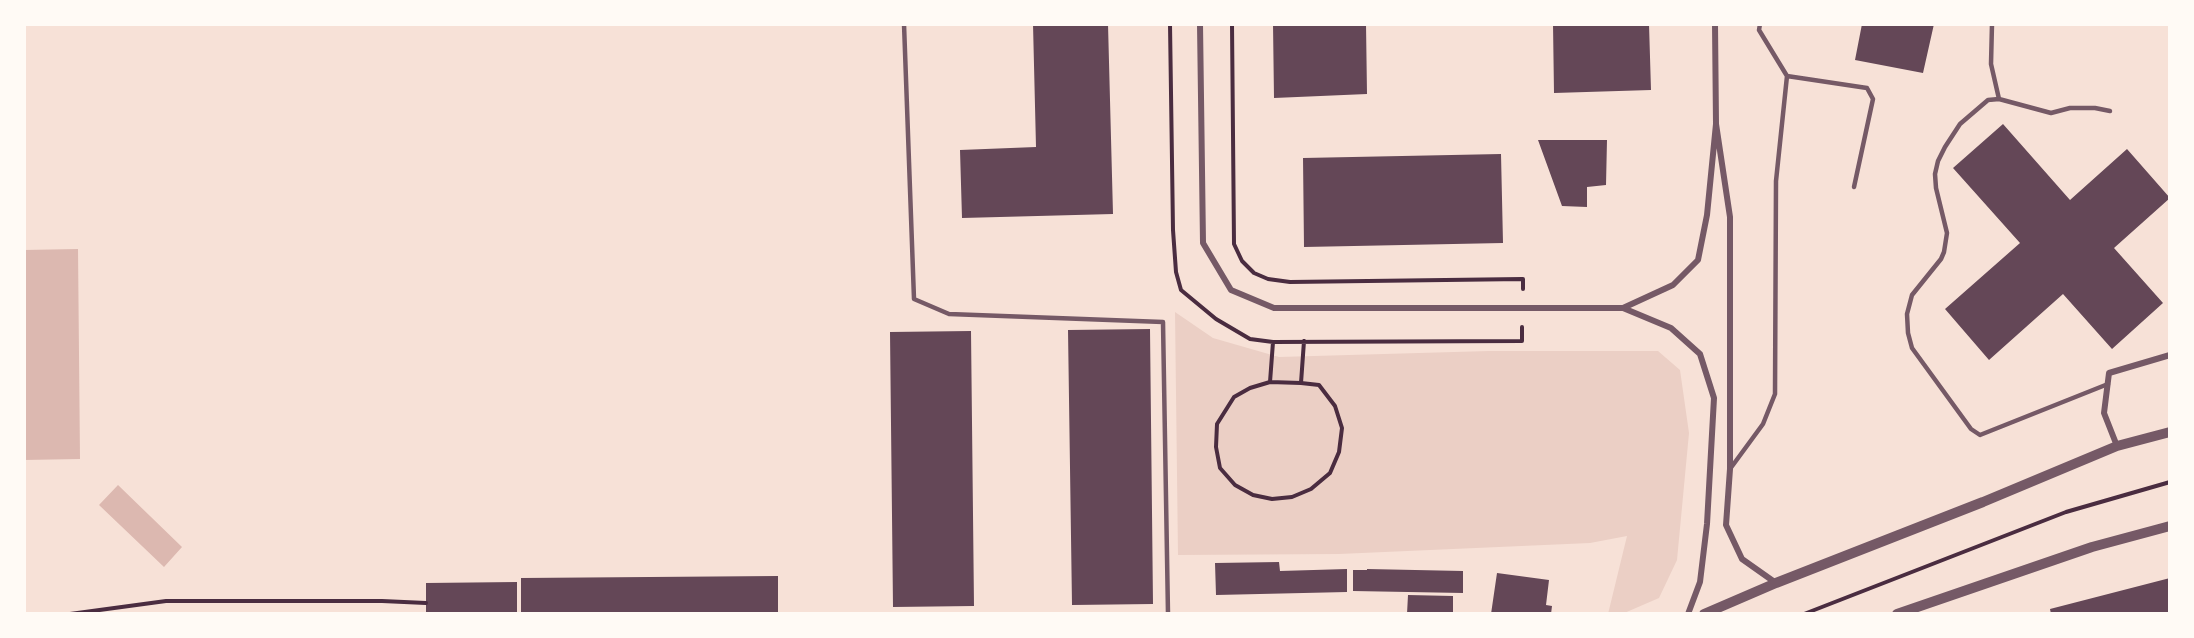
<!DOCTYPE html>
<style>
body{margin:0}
#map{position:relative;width:2194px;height:638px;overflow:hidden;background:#f7e1d7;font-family:"Sofia Sans Condensed",sans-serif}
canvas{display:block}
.frame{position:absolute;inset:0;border:26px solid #fffaf5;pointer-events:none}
</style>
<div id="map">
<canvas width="2194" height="638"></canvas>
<div class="frame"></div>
</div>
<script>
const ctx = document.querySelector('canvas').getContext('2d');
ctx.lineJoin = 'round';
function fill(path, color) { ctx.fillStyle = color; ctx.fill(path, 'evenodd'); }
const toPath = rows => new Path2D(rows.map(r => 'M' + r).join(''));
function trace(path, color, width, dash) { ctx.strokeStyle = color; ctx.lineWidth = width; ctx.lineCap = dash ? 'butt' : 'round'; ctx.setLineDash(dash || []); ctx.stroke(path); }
fill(toPath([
 [1175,312,1213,338,1279,357,1489,351,1658,351,1680,370,1689,433,1677,560,1659,598,1622,614,1608,614,1627,536,1590,543,1339,554,1178,555]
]), '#ebcfc5');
fill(toPath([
 [78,249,80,459,24,460,24,250],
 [118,485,182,547,164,567,99,505]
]), '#dcb8b0');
fill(toPath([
 [1033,24,1108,24,1113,214,962,218,960,150,1036,147],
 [1273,24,1366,24,1367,94,1274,98],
 [1553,24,1649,24,1651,90,1554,93],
 [1862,24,1934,24,1923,73,1855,60],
 [2003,124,2070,200,2127,149,2170,198,2114,248,2163,303,2112,349,2063,294,1989,360,1945,309,2020,243,1953,168],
 [1538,140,1607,140,1606,185,1587,187,1587,207,1562,206],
 [1501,154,1503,243,1304,247,1303,158],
 [1150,329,1153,604,1072,605,1068,330],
 [971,331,974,606,893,607,890,332],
 [1279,562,1280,571,1347,569,1347,592,1216,595,1215,563],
 [1367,569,1463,571,1463,593,1353,591,1353,570,1367,570],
 [1497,573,1549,580,1546,605,1552,606,1551,614,1491,614],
 [778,576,778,614,521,614,521,578],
 [2170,578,2170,614,2051,614,2050,609],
 [517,582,517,614,426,614,426,583],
 [1408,595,1453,596,1453,614,1407,614]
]), '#644757');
trace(toPath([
 [1170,24,1173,230,1176,272,1181,290,1216,319,1250,339,1273,342,1522,341,1522,327],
 [1232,24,1234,244,1242,261,1254,273,1268,279,1290,282,1523,279,1523,289],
 [1270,382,1301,383,1319,385,1335,406,1342,428,1339,452,1330,473,1311,489,1292,497,1272,499,1253,495,1235,485,1220,468,1216,447,1217,424,1234,397,1250,388,1270,382,1273,342],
 [1301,383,1304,341],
 [70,614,166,601,382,601,426,603],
 [1804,614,2066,512,2170,482]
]), '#4a2c40', 4);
trace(toPath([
 [904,24,914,299,949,314,1163,322,1168,614],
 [1992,24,1991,64,1999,99],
 [1787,76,1867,88,1873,99,1854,187],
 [2108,384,1980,435,1971,429,1912,348,1908,333,1907,314,1912,295,1941,259,1944,252,1947,233,1936,188,1935,174,1938,161,1945,147,1960,124,1988,100,1999,99,2051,113,2070,108,2095,108,2110,111],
 [1730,469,1763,424,1775,394,1776,181,1787,76,1759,30,1760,24]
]), '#755966', 4.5);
trace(toPath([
 [1200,24,1203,243,1231,290,1274,308,1623,308,1671,328,1700,354,1714,398,1707,524,1700,582,1688,614],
 [1716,124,1730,217,1730,469,1726,525,1742,559,1776,583],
 [1623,308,1673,285,1698,260,1707,215,1716,124,1715,24],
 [2117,446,2104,413,2109,373,2170,355]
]), '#755966', 6);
trace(toPath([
 [1704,614,1776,583,1983,502,2117,446,2170,432],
 [1897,614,2092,547,2170,526]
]), '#755966', 10);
</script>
